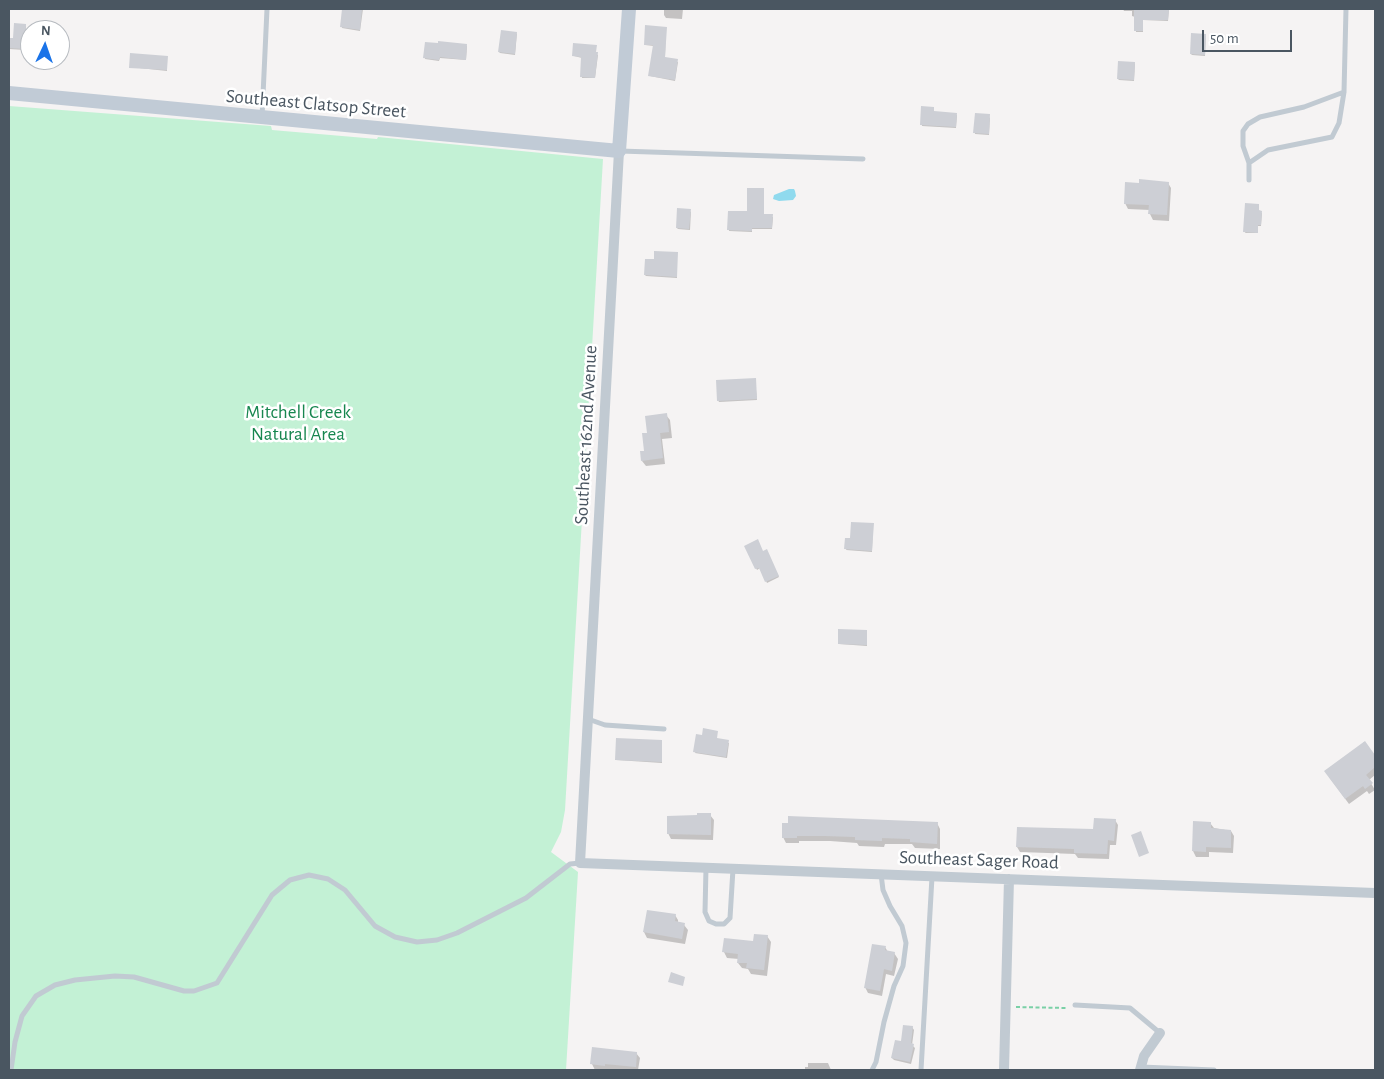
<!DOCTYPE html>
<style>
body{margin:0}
#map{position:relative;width:1384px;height:1079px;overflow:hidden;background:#f5f3f3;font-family:"Alegreya Sans",sans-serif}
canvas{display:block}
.frame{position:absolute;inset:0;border:10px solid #4a5661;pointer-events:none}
.north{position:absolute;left:20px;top:20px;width:50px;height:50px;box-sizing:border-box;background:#fff;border:1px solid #b7bbc0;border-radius:50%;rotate:3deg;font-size:14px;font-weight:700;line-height:20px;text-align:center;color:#4a5661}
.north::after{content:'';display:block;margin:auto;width:18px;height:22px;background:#1a73e8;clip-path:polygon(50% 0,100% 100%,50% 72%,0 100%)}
.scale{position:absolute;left:1202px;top:30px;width:90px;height:22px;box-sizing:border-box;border:2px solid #4a5661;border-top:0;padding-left:6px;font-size:15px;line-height:18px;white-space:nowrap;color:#4a5661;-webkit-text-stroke:4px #fff;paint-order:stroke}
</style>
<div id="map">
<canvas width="1384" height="1079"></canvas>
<div class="frame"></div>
<div class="north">N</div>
<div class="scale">50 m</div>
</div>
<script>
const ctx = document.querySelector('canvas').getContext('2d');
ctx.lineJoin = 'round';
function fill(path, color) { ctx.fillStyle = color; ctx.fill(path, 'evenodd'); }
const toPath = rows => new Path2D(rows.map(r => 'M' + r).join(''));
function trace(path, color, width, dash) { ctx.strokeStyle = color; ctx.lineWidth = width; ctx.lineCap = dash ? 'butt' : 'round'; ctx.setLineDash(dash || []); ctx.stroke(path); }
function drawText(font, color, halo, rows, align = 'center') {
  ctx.font = font + ' "Alegreya Sans",sans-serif'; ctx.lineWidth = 5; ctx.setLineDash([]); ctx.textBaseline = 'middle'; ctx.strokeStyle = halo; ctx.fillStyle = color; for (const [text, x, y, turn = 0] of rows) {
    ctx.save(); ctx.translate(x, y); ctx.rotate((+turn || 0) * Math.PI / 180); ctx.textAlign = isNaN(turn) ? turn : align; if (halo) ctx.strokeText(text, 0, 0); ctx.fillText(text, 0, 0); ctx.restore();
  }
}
fill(toPath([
 [9,106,271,126,272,130,377,139,378,137,603,159,565,810,561,832,551,852,578,872,566,1070,9,1070]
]), '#c3f1d5');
fill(toPath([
 [789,189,794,189,795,191,796,196,793,200,779,201,773,199,774,195]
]), '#90daee');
fill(toPath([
 [343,9,363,9,360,31,342,28],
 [664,9,683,9,682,19,666,18,664,15],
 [1123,9,1189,9,1169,9,1168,21,1143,20,1143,32,1136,32,1135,17,1132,16,1132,11,1124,11],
 [26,25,25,50,9,49,9,39,14,40],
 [666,28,665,58,678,62,675,81,650,76,654,46,645,45],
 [517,33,515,55,500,53,499,52],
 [1206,35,1205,56,1192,55,1191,54],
 [426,43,467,46,466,60,440,58,439,61,425,59],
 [596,46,596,54,598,55,595,78,582,78,582,58,574,56],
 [167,57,167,71,130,67],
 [1135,63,1134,81,1119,80,1118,79],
 [934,108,934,113,957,115,956,128,922,126,922,125],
 [990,117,989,135,975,134,975,133],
 [1168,183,1171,188,1169,221,1153,220,1150,214,1150,210,1128,209,1125,203],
 [763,189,764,216,773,217,772,229,752,229,752,232,729,231,729,230,748,212],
 [1259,205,1259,212,1262,213,1261,226,1258,226,1258,233,1245,233],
 [691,211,690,230,678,229,677,228],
 [677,253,677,278,646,276,645,275,655,261],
 [755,379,757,400,719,402,718,400],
 [666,415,670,420,672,438,662,439,665,464,646,466,642,461,649,434],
 [873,525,872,552,846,550,851,539],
 [746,546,763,553,766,551,779,577,767,583,760,568,757,570],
 [866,631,867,646,839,644],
 [717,732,717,740,729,743,727,758,695,753,703,736],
 [662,741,662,763,616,760],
 [1364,742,1375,757,1375,775,1369,780,1375,790,1369,794,1367,791,1349,804,1329,777],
 [710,815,714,820,713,840,671,839,668,833],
 [1115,820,1118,825,1116,845,1110,845,1109,859,1078,858,1075,854,1020,852,1017,847,1094,830],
 [937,823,940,829,940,849,915,848,912,844,885,844,884,847,859,846,857,843,830,841,799,841,799,843,786,843,783,837,789,825],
 [1210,823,1214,828,1231,831,1234,836,1233,853,1209,852,1209,857,1196,857,1193,851],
 [675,915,678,920,678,923,684,925,688,930,685,944,647,938,644,932],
 [767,936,771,942,767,976,751,974,748,969,742,968,738,963,739,959,727,958,724,952],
 [885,947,888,952,894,953,898,959,894,976,886,974,882,996,868,993,865,987],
 [912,1027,914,1030,912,1045,915,1048,911,1064,894,1060,892,1058],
 [636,1053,640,1058,638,1070,595,1070,592,1064],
 [808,1063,828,1063,831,1070,805,1070,805,1067,808,1067]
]), '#0003');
fill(toPath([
 [342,9,362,9,360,30,340,27],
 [1134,9,1169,9,1168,20,1143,20,1143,31,1134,31],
 [14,23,26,24,25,49,9,48,9,38,13,38],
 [645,25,667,27,665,57,678,59,675,80,648,76,653,45,644,45],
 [501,30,517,32,515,54,498,52],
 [1191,33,1206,34,1205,55,1190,54],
 [438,41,467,44,466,60,440,57,439,60,423,58,425,42,438,43],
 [573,43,597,45,596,52,598,52,595,78,580,77,581,57,572,56],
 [130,53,168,56,167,70,129,68],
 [1118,61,1135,62,1134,80,1117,79],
 [921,106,934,107,934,111,957,113,956,127,920,125],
 [975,113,990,114,989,134,973,133],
 [1139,179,1169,182,1167,215,1148,214,1149,205,1124,204,1125,182,1139,183],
 [747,188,764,188,764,214,773,214,772,228,752,228,752,231,727,230,728,211,747,211],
 [1245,203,1259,204,1259,210,1262,211,1261,225,1258,225,1258,233,1243,232],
 [677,208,691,209,689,229,676,228],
 [654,251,678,252,677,277,644,275,645,259,654,259],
 [756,378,757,399,717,401,716,380],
 [667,413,669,432,660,433,663,458,641,461,640,451,644,451,642,433,647,433,645,416],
 [851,522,874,523,872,551,844,549,845,538,850,538],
 [758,539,763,551,767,549,779,576,765,582,759,568,755,569,744,546],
 [838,629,867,630,867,645,838,644],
 [703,728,718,731,717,738,729,740,726,757,693,752,696,734,702,735],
 [616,738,662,740,662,762,615,760],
 [1365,741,1375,755,1375,767,1366,775,1373,783,1365,789,1363,786,1345,799,1324,771],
 [697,813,711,813,711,835,667,834,667,816,697,815],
 [788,816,938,822,937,844,910,842,910,839,882,838,882,841,855,840,855,837,826,836,797,836,797,838,782,838,782,823,788,823],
 [1094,818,1116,819,1114,841,1108,840,1107,854,1074,853,1074,849,1016,847,1017,827,1093,829],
 [1193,821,1211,822,1211,828,1231,830,1231,848,1206,847,1206,852,1192,851],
 [1141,831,1149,853,1139,857,1131,835],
 [647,910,676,914,675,921,685,923,682,939,643,932],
 [754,934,768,935,764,970,746,968,747,963,737,963,738,954,722,952,724,938,753,941],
 [872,944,886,946,885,950,895,952,892,971,884,969,880,991,864,988],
 [671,972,685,977,683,986,668,982],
 [903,1025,913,1026,911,1043,914,1044,910,1062,891,1058,895,1040,901,1041],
 [592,1047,637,1052,636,1067,605,1064,605,1066,590,1064]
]), '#cdcfd5');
trace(toPath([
 [1016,1007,1066,1008]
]), '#7ad0a6', 2, [4, 2.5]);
trace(toPath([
 [262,117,267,9],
 [620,151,863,159],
 [1249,163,1268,150,1332,137,1339,123,1344,92,1346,9],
 [1249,180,1249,163,1243,146,1243,131,1248,124,1260,117,1304,107,1344,92],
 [588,719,605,725,664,729],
 [706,868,705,912,709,921,716,924,724,924,730,918,733,869],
 [1075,1005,1130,1008,1160,1033],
 [1141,1067,1214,1070],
 [11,1070,15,1042,22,1016,36,996,55,985,75,980,115,976,134,977,184,991,194,991,217,983,272,895,290,880,309,875,328,879,345,890,375,926,395,937,417,942,437,940,457,933,526,898,570,864,580,863],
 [872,1070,876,1062,884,1022,894,986,903,966,906,943,902,926,890,906,883,890,881,874],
 [921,1070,932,877]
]), '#c1cad2', 5);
trace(toPath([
 [619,151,580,863,1375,893],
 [1004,1070,1009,879],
 [1140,1070,1144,1056,1160,1033]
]), '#c1cad2', 10);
trace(toPath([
 [9,93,619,151,629,9]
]), '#c1cbd6', 14);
drawText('19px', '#4a5661', '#fff', [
 ["Southeast Clatsop Street",316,104,5],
 ["Southeast 162nd Avenue",586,435,-87],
 ["Southeast Sager Road",979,860,2]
]);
drawText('19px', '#17864f', '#fff', [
 ["Mitchell Creek",298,412],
 ["Natural Area",298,434]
]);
</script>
